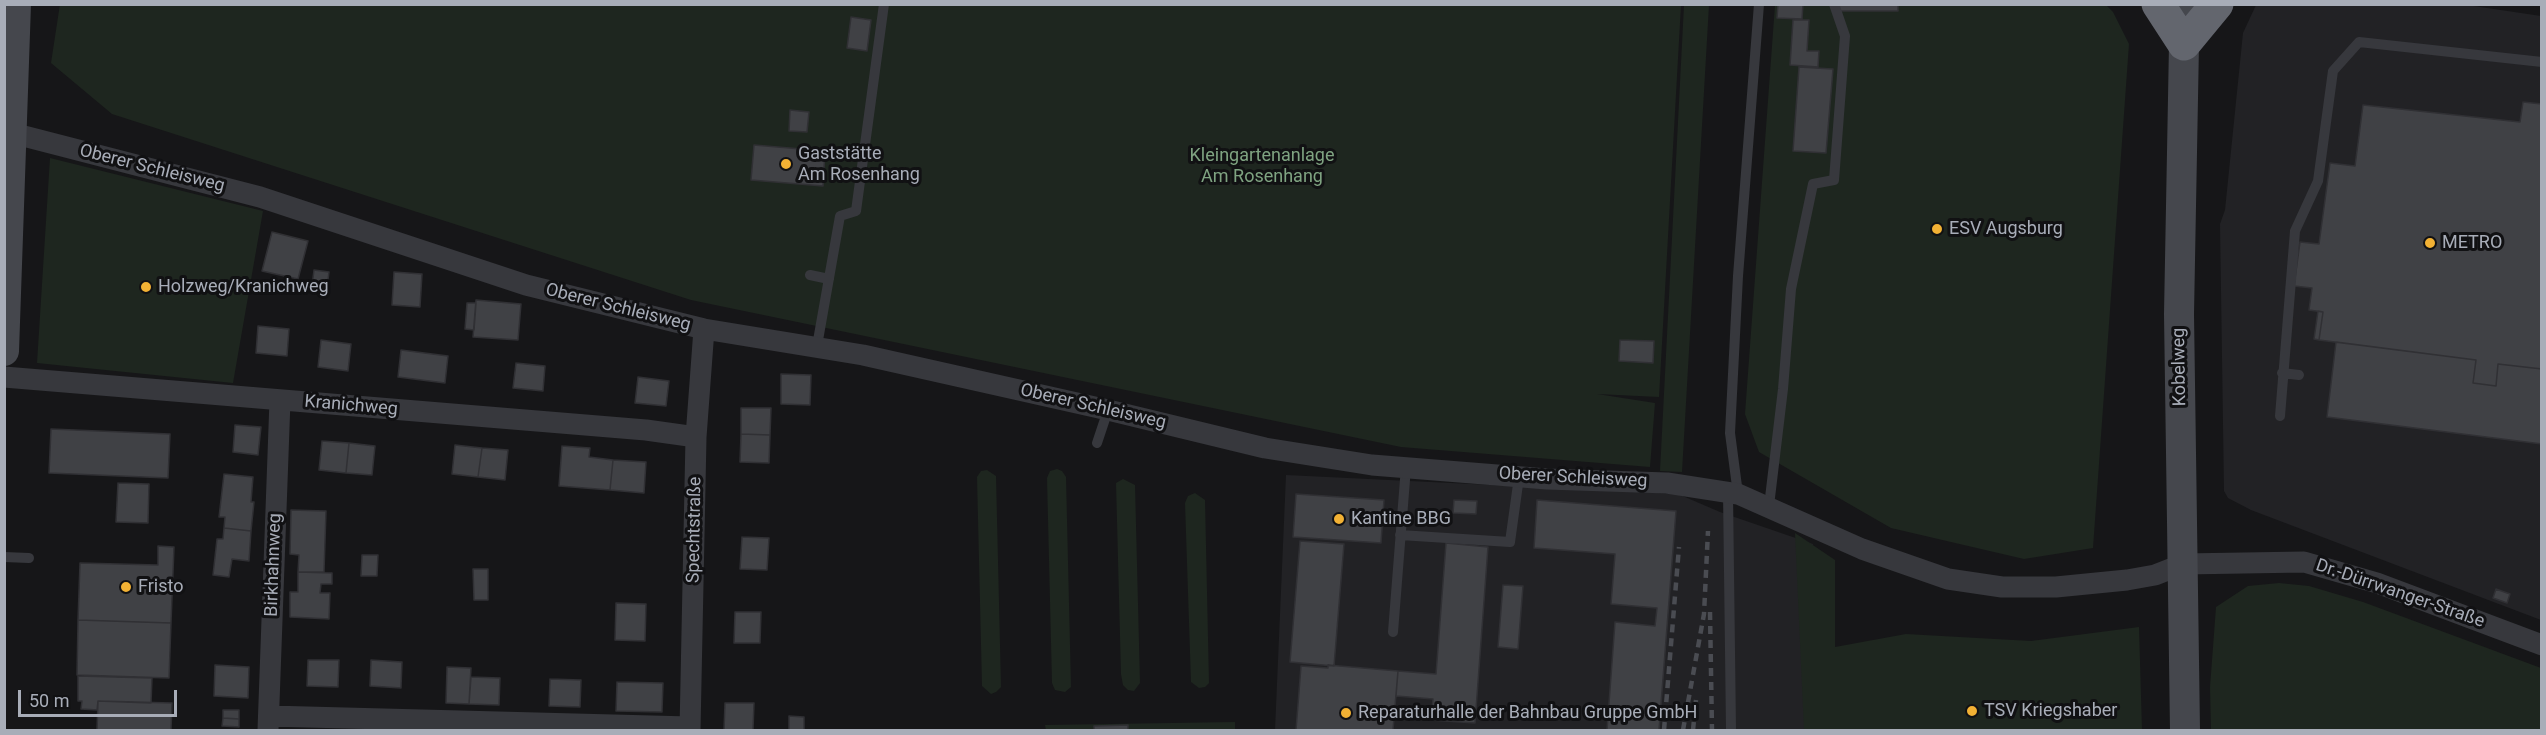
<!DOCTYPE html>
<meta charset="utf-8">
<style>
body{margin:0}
#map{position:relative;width:2546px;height:735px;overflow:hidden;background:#161618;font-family:Roboto,sans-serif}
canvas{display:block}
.frame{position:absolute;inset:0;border:6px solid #a8adb8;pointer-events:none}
.scale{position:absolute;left:18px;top:690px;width:159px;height:27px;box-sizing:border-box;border:3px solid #a8adb8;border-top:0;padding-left:8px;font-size:18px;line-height:21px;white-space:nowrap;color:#a8adb8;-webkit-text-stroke:4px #111113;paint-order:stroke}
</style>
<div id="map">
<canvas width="2546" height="735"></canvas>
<div class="frame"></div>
<div class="scale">50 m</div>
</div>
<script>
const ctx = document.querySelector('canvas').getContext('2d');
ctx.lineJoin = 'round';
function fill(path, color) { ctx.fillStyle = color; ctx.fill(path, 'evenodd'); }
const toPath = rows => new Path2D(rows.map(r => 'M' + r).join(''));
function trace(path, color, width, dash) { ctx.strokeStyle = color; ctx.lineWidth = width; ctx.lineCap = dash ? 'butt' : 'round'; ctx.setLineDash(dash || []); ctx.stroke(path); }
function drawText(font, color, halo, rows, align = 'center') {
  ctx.font = font + ' Roboto,sans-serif'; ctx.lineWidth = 6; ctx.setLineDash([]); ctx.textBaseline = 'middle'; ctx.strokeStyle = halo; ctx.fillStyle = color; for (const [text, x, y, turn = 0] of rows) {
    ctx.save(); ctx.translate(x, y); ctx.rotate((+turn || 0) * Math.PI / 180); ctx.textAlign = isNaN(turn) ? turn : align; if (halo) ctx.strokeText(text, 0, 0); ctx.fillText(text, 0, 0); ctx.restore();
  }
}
fill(toPath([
 [2256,5,2467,5,2541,16,2541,620,2251,510,2228,498,2224,491,2220,224,2225,210,2243,33],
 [1286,475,1678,494,1720,512,1813,544,1811,730,1275,730]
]), '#222225');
fill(toPath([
 [60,4,1681,5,1659,397,1597,394,1655,403,1650,467,1401,447,691,300,112,114,51,63],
 [1684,5,1709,5,1682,472,1660,471],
 [1775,5,2106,5,2113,12,2129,44,2093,548,2024,559,1891,528,1759,452,1745,414],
 [50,158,263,211,233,383,37,363],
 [1057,469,1062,471,1066,477,1071,687,1065,692,1055,690,1052,683,1047,478,1050,471],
 [987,470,996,476,1001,687,996,692,991,694,982,686,977,477,981,471],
 [1123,479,1135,485,1140,683,1134,691,1128,690,1123,685,1121,674,1116,483],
 [1195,493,1205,500,1209,683,1205,687,1199,688,1191,682,1185,503,1188,496],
 [1795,533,1835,560,1835,647,1906,634,2031,641,2139,627,2142,730,1804,730],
 [2279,583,2309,586,2363,602,2541,668,2541,730,2211,730,2210,687,2216,607,2248,586],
 [1235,722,1235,730,1046,730,1045,725]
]), '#1e261f');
const building = toPath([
 [1778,4,1803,4,1802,19,1777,18,1778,4],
 [1839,4,1968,4,1898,5,1898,11,1839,11,1839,4],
 [851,17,871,20,867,51,847,48,851,17],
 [1793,20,1809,20,1807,51,1819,51,1818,67,1790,65,1793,20],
 [1799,67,1833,69,1826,153,1793,151,1799,67],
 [2523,102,2542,104,2542,369,2498,364,2496,386,2473,383,2476,360,2319,340,2323,312,2309,310,2312,288,2294,286,2300,242,2319,244,2330,163,2355,166,2363,105,2520,122,2523,102],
 [790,110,809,112,807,132,789,131,790,110],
 [754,145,825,151,823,186,751,180,754,145],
 [272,232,308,241,298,279,262,271,272,232],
 [314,270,329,272,327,288,312,286,314,270],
 [394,272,422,274,420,307,392,305,394,272],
 [476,300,521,304,518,340,473,337,476,300],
 [467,303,476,303,474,330,465,329,467,303],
 [2318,311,2323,312,2319,340,2314,339,2318,311],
 [258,326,289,329,287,356,256,353,258,326],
 [321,340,351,344,348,371,318,367,321,340],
 [1620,340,1654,341,1653,363,1619,361,1620,340],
 [2336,342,2476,360,2473,383,2496,386,2498,364,2542,369,2542,444,2327,417,2336,342],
 [401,350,448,356,445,383,398,377,401,350],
 [516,363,545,366,543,391,513,388,516,363],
 [781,374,811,375,810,405,781,404,781,374],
 [638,377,669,381,666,406,635,403,638,377],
 [741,408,771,408,770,435,741,434,741,408],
 [235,425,261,427,258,455,233,452,235,425],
 [51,429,170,434,168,478,49,473,51,429],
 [741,434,770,435,769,463,740,462,741,434],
 [322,441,349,443,346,473,319,470,322,441],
 [349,443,375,446,372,475,346,473,349,443],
 [455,445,482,448,478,477,452,474,455,445],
 [562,446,590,448,589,457,613,460,610,490,559,486,562,446],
 [482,448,508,450,505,480,478,477,482,448],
 [613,460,646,462,644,493,610,490,613,460],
 [224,474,253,477,251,502,254,502,251,531,224,528,225,517,219,517,224,474],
 [118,483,149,484,148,523,116,522,118,483],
 [1296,494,1384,500,1381,543,1293,537,1296,494],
 [1454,500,1477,501,1476,514,1453,513,1454,500],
 [1537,500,1676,511,1659,730,1607,730,1615,622,1655,626,1657,608,1611,604,1615,554,1534,548,1537,500],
 [291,510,326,511,324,572,298,572,299,555,290,554,291,510],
 [224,528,251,531,249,561,232,559,229,577,213,575,217,539,223,539,224,528],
 [742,537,769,538,767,570,740,569,742,537],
 [1300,541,1344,544,1334,666,1290,662,1300,541],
 [1446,543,1488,547,1475,723,1431,720,1433,699,1396,696,1398,671,1436,674,1446,543],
 [158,546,174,547,171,623,78,620,80,563,158,565,158,546],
 [362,555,378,555,377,576,361,576,362,555],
 [473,569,488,569,488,600,474,600,473,569],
 [298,572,332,573,332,584,321,584,320,593,330,593,329,619,290,617,290,592,298,592,298,572],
 [1503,585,1523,586,1518,649,1498,647,1503,585],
 [2496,589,2510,594,2507,603,2493,598,2496,589],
 [616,603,646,604,645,641,615,640,616,603],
 [735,612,761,612,760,643,734,643,735,612],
 [78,620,171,623,169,678,77,675,78,620],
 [308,660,339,660,338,687,307,686,308,660],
 [371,660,402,662,401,688,370,686,371,660],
 [215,665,249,667,248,698,214,696,215,665],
 [1328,665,1398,671,1393,730,1296,730,1301,666,1328,668,1328,665],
 [447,667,471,668,469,704,446,703,447,667],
 [78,676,152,678,151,703,98,701,97,710,81,709,82,701,78,701,78,676],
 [471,677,500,678,499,705,469,704,471,677],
 [550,679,581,680,580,707,549,706,550,679],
 [617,682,663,683,662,712,616,711,617,682],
 [98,701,172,703,171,730,97,730,98,701],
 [725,703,754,703,753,730,724,730,725,703],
 [223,710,239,710,239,719,223,718,223,710],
 [789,716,804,717,804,730,789,730,789,716],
 [223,718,239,719,239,727,222,726,223,718],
 [1128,725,1128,730,1094,730,1094,726,1128,725]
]);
fill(building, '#404145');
trace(building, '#303034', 1.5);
trace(toPath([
 [810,275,829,279],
 [817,346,840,216,856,211,884,4],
 [2282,373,2299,375],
 [2280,416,2295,231,2318,181,2333,71,2359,42,2542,62],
 [1097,443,1108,410],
 [1728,492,1731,730],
 [1738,494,1730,433,1738,276,1759,4],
 [1769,506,1783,389,1791,289,1813,184,1834,180,1845,36,1834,4],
 [1400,535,1510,542,1519,477],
 [4,557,29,558],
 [1393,632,1406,467]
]), '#37383d', 10);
trace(toPath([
 [12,133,260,197,526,285,704,329,863,355,1108,410,1265,448,1372,465,1547,479,1667,483,1738,494,1862,549,1948,579,2002,587,2056,587,2127,580,2155,575,2183,564,2304,562,2377,583,2542,645],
 [4,377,646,430,696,437],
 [269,716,690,727],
 [268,730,280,400],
 [690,730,696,437,704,329]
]), '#37383d', 21);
trace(toPath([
 [2183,4,2184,44,2179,314,2185,730],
 [4,351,16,4]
]), '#45474d', 30);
trace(toPath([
 [2158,4,2184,44,2217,4]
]), '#63666e', 33);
trace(toPath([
 [1710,612,1712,730],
 [1664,730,1679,547],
 [1683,730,1704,614,1708,531],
 [1693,730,1696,700]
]), '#4a4c52', 4.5, [8, 6]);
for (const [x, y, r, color] of [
 [786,164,6,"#f2b134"],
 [1937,229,6,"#f2b134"],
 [2430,243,6,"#f2b134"],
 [146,287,6,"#f2b134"],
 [1339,519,6,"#f2b134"],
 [126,587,6,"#f2b134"],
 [1972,711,6,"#f2b134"],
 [1346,713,6,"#f2b134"]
]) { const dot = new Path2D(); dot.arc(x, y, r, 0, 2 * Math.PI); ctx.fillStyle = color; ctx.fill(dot); trace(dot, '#111113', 2); }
drawText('18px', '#a8adb8', '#111113', [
 ["Gaststätte",798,154],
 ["Am Rosenhang",798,175],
 ["ESV Augsburg",1949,229],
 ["METRO",2442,243],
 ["Holzweg/Kranichweg",158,287],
 ["Kantine BBG",1351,519],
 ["Fristo",138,587],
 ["TSV Kriegshaber",1984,711],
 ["Reparaturhalle der Bahnbau Gruppe GmbH",1358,713]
], 'left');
drawText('18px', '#7fa381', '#111113', [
 ["Kleingartenanlage",1262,156],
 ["Am Rosenhang",1262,177]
]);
drawText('18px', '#a8adb8', '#111113', [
 ["Oberer Schleisweg",152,169,14],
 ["Oberer Schleisweg",618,308,14],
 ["Kobelweg",2180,367,-91],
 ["Kranichweg",351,406,5],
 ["Oberer Schleisweg",1093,407,13],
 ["Oberer Schleisweg",1573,478,3],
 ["Spechtstraße",695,530,-89],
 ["Birkhahnweg",274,565,-88],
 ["Dr.-Dürrwanger-Straße",2400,594,19]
]);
</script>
